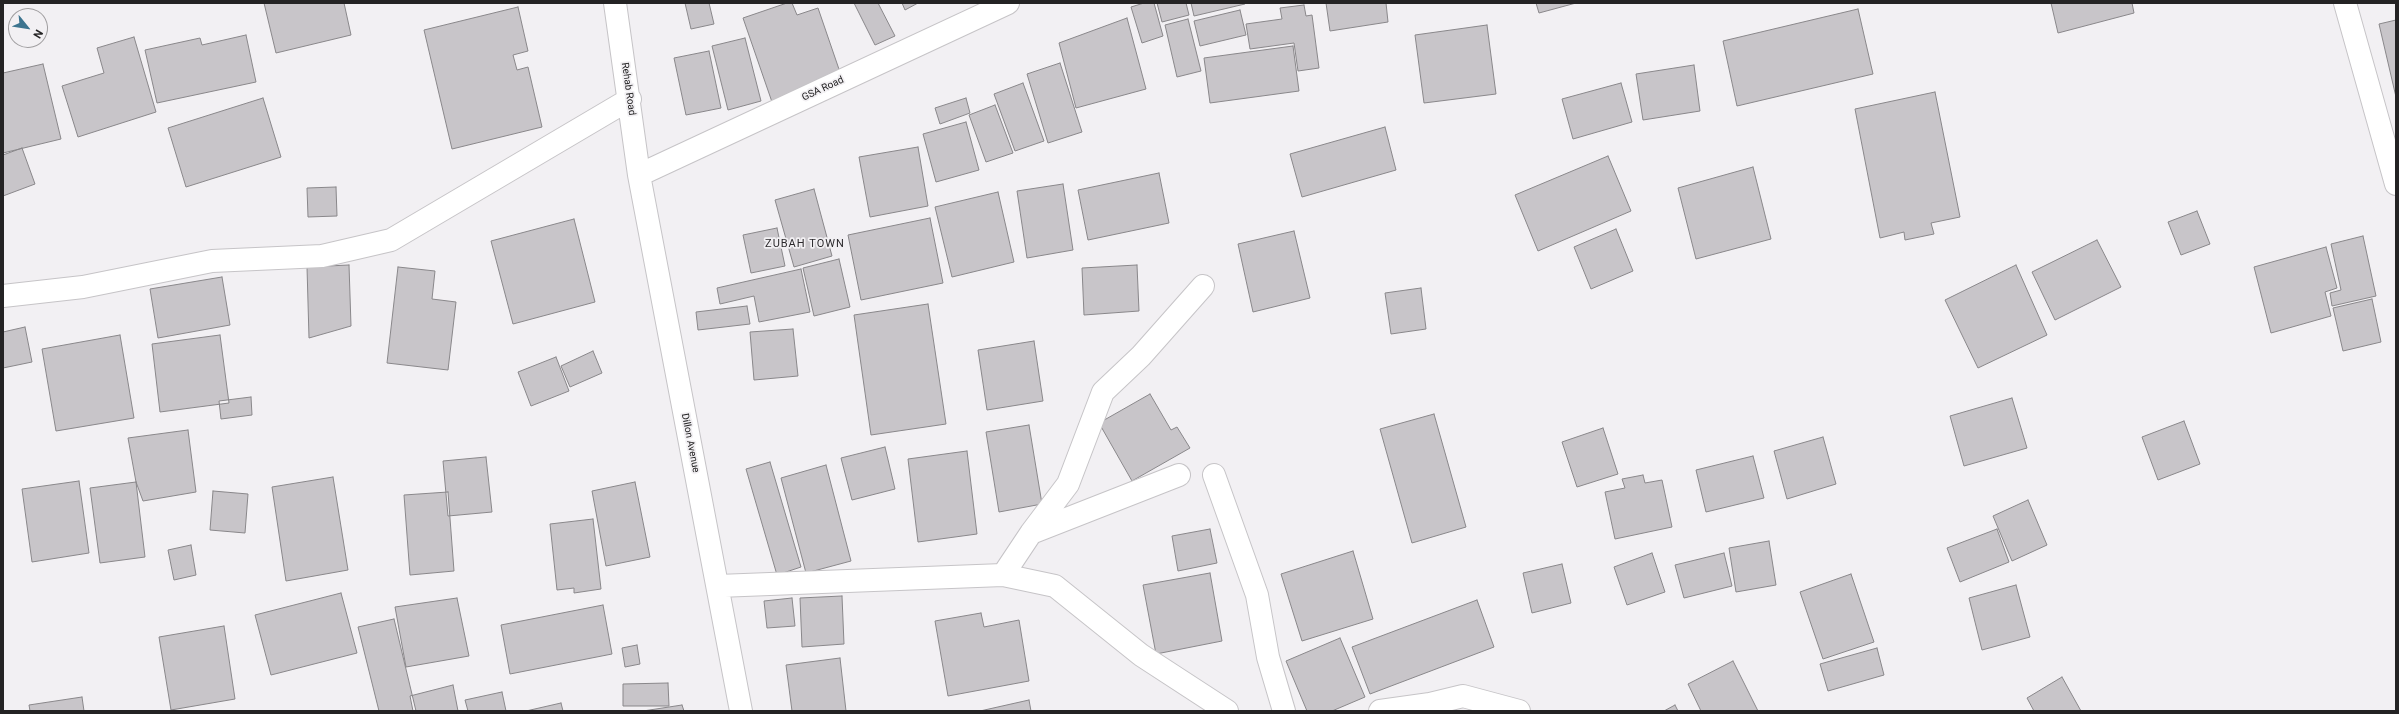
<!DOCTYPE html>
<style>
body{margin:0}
#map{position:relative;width:2399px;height:714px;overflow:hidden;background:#f2f0f3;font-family:Roboto,sans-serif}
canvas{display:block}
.frame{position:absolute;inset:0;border:4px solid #242324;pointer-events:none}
.north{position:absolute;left:8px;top:8px;width:40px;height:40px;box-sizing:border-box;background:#f2f0f3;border:1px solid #a09ea0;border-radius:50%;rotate:120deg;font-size:11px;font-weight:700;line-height:16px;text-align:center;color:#242324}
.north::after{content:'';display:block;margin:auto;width:14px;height:18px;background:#3c748f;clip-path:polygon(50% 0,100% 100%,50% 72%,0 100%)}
</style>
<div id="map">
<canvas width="2399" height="714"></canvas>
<div class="frame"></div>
<div class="north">N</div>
</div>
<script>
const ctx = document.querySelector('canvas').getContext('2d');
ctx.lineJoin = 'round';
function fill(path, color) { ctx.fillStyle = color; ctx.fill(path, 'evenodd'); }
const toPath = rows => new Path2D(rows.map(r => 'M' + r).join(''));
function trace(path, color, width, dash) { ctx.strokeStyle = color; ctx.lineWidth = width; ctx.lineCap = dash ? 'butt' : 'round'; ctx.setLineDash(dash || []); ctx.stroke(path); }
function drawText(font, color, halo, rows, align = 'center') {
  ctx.font = font + ' Roboto,sans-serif'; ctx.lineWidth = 3.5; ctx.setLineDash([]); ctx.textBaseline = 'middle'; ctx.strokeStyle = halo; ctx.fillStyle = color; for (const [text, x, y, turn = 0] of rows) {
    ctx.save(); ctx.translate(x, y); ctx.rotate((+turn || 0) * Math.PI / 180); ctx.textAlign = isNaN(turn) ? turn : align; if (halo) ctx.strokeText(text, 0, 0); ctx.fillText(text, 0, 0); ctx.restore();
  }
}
const building = toPath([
 [264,3,344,3,351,35,276,53,264,3],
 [685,3,709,3,714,24,691,29,685,3],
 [787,3,792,3,797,15,818,8,842,78,772,102,743,18,787,3],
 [854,3,878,3,895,36,875,45,854,3],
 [902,3,918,3,905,10,902,3],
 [1144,3,1154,3,1163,36,1142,43,1131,7,1144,3],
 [1157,3,1186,3,1189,15,1162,22,1157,3],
 [1191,3,1245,3,1245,4,1194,16,1191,3],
 [1326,3,1386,3,1388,22,1330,31,1326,3],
 [1536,3,1576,3,1539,13,1536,3],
 [2051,3,2132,3,2134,13,2058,33,2051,3],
 [1304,5,1306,16,1312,15,1319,68,1298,71,1294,43,1250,49,1246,24,1282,19,1280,8,1304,5],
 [518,7,528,51,513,55,517,70,528,67,542,127,452,149,424,30,518,7],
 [1858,9,1873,74,1737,106,1723,41,1858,9],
 [1240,10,1246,35,1200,46,1194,21,1240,10],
 [1127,18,1146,89,1076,108,1059,43,1127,18],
 [1188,19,1201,71,1177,77,1165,25,1188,19],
 [2396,20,2396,97,2379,24,2396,20],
 [1487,25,1496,94,1424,103,1415,35,1487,25],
 [246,35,256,82,157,103,145,50,200,38,202,45,246,35],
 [134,37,156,112,78,137,62,86,104,73,97,48,134,37],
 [745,38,761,101,728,110,712,46,745,38],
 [1293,46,1299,91,1210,103,1204,58,1293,46],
 [709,51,721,108,686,115,674,58,709,51],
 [1060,63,1082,132,1048,143,1027,74,1060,63],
 [43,64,61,139,3,153,3,73,43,64],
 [1694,65,1700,111,1643,120,1636,74,1694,65],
 [1023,83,1044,141,1015,151,994,94,1023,83],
 [1621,83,1632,122,1573,139,1562,99,1621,83],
 [1935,92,1960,217,1931,223,1934,234,1905,240,1904,232,1880,238,1855,109,1935,92],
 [263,98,281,157,186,187,168,128,263,98],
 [966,98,970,113,940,124,935,108,966,98],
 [995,105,1013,153,986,162,969,115,995,105],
 [966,122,979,170,936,182,923,134,966,122],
 [1385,127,1396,170,1302,197,1290,154,1385,127],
 [918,147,928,206,870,217,859,157,918,147],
 [22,148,35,184,3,196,3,155,22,148],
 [1608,156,1631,211,1538,251,1515,195,1608,156],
 [1753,167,1771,239,1696,259,1678,188,1753,167],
 [1159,173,1169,223,1088,240,1078,190,1159,173],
 [1063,184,1073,250,1027,258,1017,191,1063,184],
 [336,187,337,216,308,217,307,188,336,187],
 [814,189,832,256,794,267,775,200,814,189],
 [998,192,1014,262,952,277,935,207,998,192],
 [2197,211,2210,244,2181,255,2168,222,2197,211],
 [930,218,943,283,861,300,848,235,930,218],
 [574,219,595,302,513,324,491,241,574,219],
 [777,228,785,266,751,273,743,235,777,228],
 [1616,229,1633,271,1591,289,1574,247,1616,229],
 [1294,231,1310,298,1253,312,1238,244,1294,231],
 [2363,236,2376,296,2332,306,2330,293,2341,290,2331,244,2363,236],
 [2097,240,2121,287,2055,320,2032,272,2097,240],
 [2326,247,2337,288,2325,292,2331,316,2271,333,2254,267,2326,247],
 [839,259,850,307,814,316,803,268,839,259],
 [349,265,351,326,309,338,307,267,349,265],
 [1137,265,1139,311,1084,315,1082,268,1137,265],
 [2016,265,2047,335,1978,368,1945,300,2016,265],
 [398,267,435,271,432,299,456,302,448,370,387,363,398,267],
 [801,269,810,312,759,322,754,296,720,304,717,288,801,269],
 [222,277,230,325,158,338,150,289,222,277],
 [1421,288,1426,329,1391,334,1385,293,1421,288],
 [2372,299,2381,342,2343,351,2333,308,2372,299],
 [928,304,946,424,871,435,854,315,928,304],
 [747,306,750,324,698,330,696,312,747,306],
 [25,327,32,362,3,368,3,332,25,327],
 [793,329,798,376,754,380,750,332,793,329],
 [120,335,134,418,56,431,42,349,120,335],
 [220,335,229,403,160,412,152,344,220,335],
 [1034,341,1043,401,987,410,978,350,1034,341],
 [593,351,602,373,570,387,561,366,593,351],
 [556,357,569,391,531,406,518,372,556,357],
 [1150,394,1171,430,1177,427,1190,448,1132,481,1099,423,1150,394],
 [251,397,252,415,221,419,219,401,251,397],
 [2012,398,2027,448,1964,466,1950,416,2012,398],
 [1434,414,1466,527,1412,543,1380,429,1434,414],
 [2184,421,2200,464,2158,480,2142,437,2184,421],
 [1029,425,1042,504,999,512,986,432,1029,425],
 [1603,428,1618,474,1577,487,1562,442,1603,428],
 [188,430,196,492,143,501,136,482,128,438,188,430],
 [1823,437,1836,484,1787,499,1774,451,1823,437],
 [885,447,895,489,852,500,841,458,885,447],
 [967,451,977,534,918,542,908,459,967,451],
 [1753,456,1764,498,1706,512,1696,470,1753,456],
 [486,457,492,512,448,516,443,461,486,457],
 [770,462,801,567,777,575,746,469,770,462],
 [826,465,851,561,806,573,781,478,826,465],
 [1643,475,1645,483,1662,480,1672,527,1615,539,1605,492,1625,488,1622,479,1643,475],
 [333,477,348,570,286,581,272,487,333,477],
 [79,481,89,553,32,562,22,489,79,481],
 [136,482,145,557,100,563,90,488,136,482],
 [635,482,650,557,606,566,592,491,635,482],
 [213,491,248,494,245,533,210,530,213,491],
 [448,492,454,571,410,575,404,495,448,492],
 [2028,500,2047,545,2012,561,1993,516,2028,500],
 [593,519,601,589,574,593,574,588,557,590,550,524,593,519],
 [1210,529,1217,563,1178,571,1172,536,1210,529],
 [1997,529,2009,562,1960,582,1947,548,1997,529],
 [1769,541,1776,585,1736,592,1729,548,1769,541],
 [191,545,196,575,174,580,168,550,191,545],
 [1353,551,1373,619,1302,641,1281,574,1353,551],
 [1652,553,1665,592,1627,605,1614,567,1652,553],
 [1724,553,1732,586,1684,598,1675,565,1724,553],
 [1562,564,1571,603,1532,613,1523,573,1562,564],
 [1210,573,1222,641,1156,654,1143,585,1210,573],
 [1851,574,1874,642,1823,659,1800,592,1851,574],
 [2016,585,2030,637,1982,650,1969,598,2016,585],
 [341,593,357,653,271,675,255,615,341,593],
 [842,596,844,644,802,647,800,598,842,596],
 [457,598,469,656,406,667,395,607,457,598],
 [792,598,795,626,767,628,764,601,792,598],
 [1477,600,1494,647,1370,694,1352,647,1477,600],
 [603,605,612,654,510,674,501,625,603,605],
 [981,613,984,627,1019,620,1029,681,948,696,935,621,981,613],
 [394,619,416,711,379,711,358,627,394,619],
 [224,626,235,699,171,710,159,637,224,626],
 [1340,638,1365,697,1332,711,1307,711,1286,661,1340,638],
 [637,645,640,664,625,667,622,648,637,645],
 [1877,648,1884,675,1828,691,1820,664,1877,648],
 [840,658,846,711,792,711,786,665,840,658],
 [1733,661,1758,711,1701,711,1688,684,1733,661],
 [2062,677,2081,711,2034,711,2027,698,2062,677],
 [668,683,669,706,623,706,623,684,668,683],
 [453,685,458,711,413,711,410,696,453,685],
 [502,692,506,711,468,711,465,700,502,692],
 [82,697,84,711,30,711,29,705,82,697],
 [1029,700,1031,711,980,711,1029,700],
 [561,703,563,711,526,711,561,703],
 [682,705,684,711,643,711,682,705],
 [1675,705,1678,711,1664,711,1675,705]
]);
fill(building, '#c8c5c9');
trace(building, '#89878a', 1);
const minor = toPath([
 [615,3,639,175,741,711],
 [2345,3,2396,184],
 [639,175,1008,3],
 [3,296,83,287,212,261,322,256,391,240,630,99],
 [1214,475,1257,595,1268,657,1284,711],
 [1031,533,1179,475],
 [1003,575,1031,533,1068,484,1103,392,1141,356,1203,286],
 [718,586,1003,575,1055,586,1141,655,1227,711],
 [1380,711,1430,704,1463,696,1519,711]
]);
trace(minor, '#c6c4c7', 24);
trace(minor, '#fff', 22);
drawText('10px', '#242324', '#f2f0f3', [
 ["Rehab Road",628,89,82],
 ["GSA Road",823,89,-25],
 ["Dillon Avenue",690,443,79]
]);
ctx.letterSpacing = '1px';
drawText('11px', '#2b292c', '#f2f0f3', [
 ["ZUBAH TOWN",805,244]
]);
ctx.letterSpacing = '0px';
</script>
